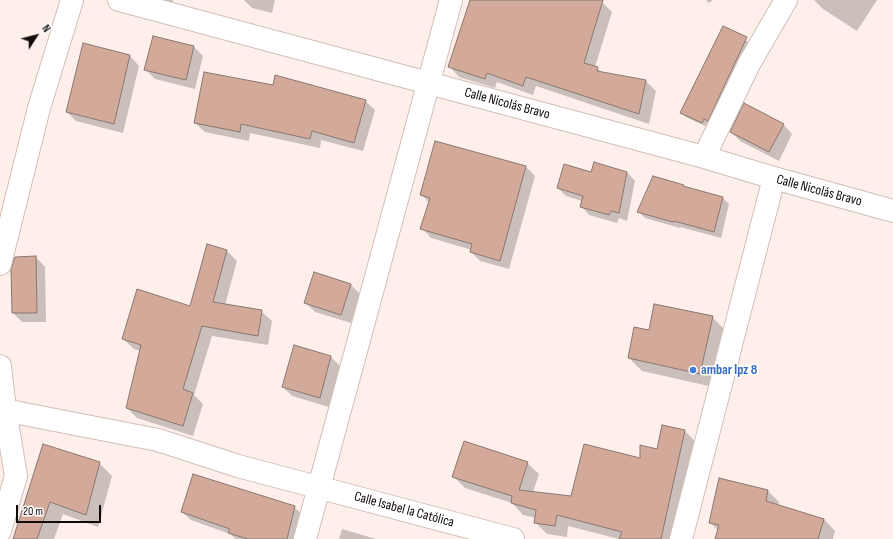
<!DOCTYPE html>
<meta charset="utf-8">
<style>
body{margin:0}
#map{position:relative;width:893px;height:539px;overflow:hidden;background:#feefea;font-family:"Sofia Sans Condensed",sans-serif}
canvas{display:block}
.north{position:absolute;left:16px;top:16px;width:40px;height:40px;-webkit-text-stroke:3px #fff;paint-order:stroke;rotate:54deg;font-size:11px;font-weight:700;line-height:16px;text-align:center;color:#100a08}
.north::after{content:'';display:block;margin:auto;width:14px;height:18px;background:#100a08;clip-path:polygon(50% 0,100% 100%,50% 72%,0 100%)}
.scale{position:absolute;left:16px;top:505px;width:85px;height:18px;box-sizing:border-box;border:2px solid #100a08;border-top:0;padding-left:5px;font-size:12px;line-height:14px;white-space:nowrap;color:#100a08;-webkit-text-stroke:3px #fff;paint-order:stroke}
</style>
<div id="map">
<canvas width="893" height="539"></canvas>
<div class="north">N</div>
<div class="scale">20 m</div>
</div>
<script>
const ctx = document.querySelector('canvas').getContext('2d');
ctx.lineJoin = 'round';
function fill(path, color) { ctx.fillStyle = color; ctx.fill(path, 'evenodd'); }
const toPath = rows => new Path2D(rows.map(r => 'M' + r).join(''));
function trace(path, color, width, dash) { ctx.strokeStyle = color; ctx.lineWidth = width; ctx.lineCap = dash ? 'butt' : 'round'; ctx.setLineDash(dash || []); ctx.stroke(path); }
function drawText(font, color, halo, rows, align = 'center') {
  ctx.font = font + ' "Sofia Sans Condensed",sans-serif'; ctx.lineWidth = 3; ctx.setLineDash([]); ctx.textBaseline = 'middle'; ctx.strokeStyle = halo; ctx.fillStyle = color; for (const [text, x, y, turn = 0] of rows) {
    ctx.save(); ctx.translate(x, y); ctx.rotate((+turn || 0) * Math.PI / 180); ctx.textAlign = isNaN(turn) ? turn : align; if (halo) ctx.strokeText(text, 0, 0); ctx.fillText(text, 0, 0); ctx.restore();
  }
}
fill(toPath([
 [159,0,173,0,172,4],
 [244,0,275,0,272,13,252,8],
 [471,0,595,0,602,2,612,12,595,67,603,73,646,81,656,91,649,124,536,86,533,95,497,82,495,88,459,77,450,67],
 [706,0,713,0,709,3],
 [814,0,877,0,857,31,823,9],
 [721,32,746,40,750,45,707,127,686,117,681,113],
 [154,37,194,47,203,56,195,89,155,79,146,70],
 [83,45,130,56,139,66,123,133,76,121,67,112],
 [274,86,365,101,375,110,363,151,321,140,320,148,250,133,249,141,205,132,195,123],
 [783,124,792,134,779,161,740,141,731,132],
 [595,163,627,172,635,181,627,221,619,218,617,223,589,215,581,206,582,201,566,196,558,188,591,174],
 [526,167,535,176,509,269,480,261,471,252,472,250,431,238,422,228,429,203,422,195],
 [653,177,683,186,685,188,723,198,729,204,721,238,680,227,680,228,645,218,638,211],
 [227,251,237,261,225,305,261,311,272,321,268,345,212,336,194,395,203,404,193,436,137,418,127,408,141,351,134,349,123,339,190,307],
 [36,257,45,267,46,322,22,322,13,313],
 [351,285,360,294,351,323,315,312,306,303],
 [712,317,725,330,713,387,642,371,629,358,649,331],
 [295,347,331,357,340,366,329,407,292,396,283,387],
 [685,431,696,442,675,539,619,539,568,526,567,537,547,534,535,522,536,518,523,515,512,503,465,488,453,476,527,463,539,474,533,492,572,497,658,450],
 [44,446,99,463,112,476,98,527,63,514,54,539,14,539],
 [768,491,779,502,778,506,824,519,835,531,833,539,716,539,718,531,710,522],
 [294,507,303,515,297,539,236,539,230,534,191,520,182,512],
 [342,529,376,539,339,539]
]), '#0003');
const building = toPath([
 [470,0,603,0,584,63,598,67,597,71,646,80,639,114,526,77,523,86,487,73,485,79,448,67,470,0],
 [723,26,747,37,708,121,704,119,702,123,680,113,723,26],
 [153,36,194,46,186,80,144,70,153,36],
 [83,43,130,55,114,124,66,112,83,43],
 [204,72,273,85,275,75,366,100,354,143,312,131,310,139,241,124,240,132,194,123,204,72],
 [744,103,784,124,769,152,730,132,744,103],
 [435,141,526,166,500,261,470,252,472,244,420,229,430,198,420,195,435,141],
 [594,162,627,172,619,213,611,211,609,215,580,207,583,196,557,188,564,164,591,172,594,162],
 [653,176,684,185,683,186,723,197,714,232,674,221,673,222,637,212,653,176],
 [207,244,227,250,213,302,262,310,258,336,202,326,183,389,193,393,183,426,126,408,141,345,122,339,137,289,190,306,207,244],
 [36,256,37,313,12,313,11,269,15,257,36,256],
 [314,272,351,284,341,315,304,303,314,272],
 [654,304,713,316,700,374,628,358,634,327,649,330,654,304],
 [294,345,331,356,320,398,282,387,294,345],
 [662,425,685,430,661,539,619,539,622,532,557,515,555,526,534,523,536,510,511,503,512,496,452,477,464,441,528,462,519,490,571,496,584,444,640,458,640,445,657,449,662,425],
 [43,444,100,462,86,515,50,502,37,539,13,539,43,444],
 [193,474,295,506,287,539,248,539,228,533,230,529,181,512,193,474],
 [719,478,768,490,766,501,824,519,818,539,715,539,719,525,709,523,719,478]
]);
fill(building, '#d3aa9a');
trace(building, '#887771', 1);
const minor = toPath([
 [119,0,704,157,774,178,893,211],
 [704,157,749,64,786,0],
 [0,264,39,108,72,0],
 [0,366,5,410,16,476,0,531],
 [5,410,29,415,158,440,238,466,513,539],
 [305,539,451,0],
 [681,539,774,178]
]);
trace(minor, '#d1bfb8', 24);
trace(minor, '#fff', 22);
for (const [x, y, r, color] of [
 [693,370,4,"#3f7fe0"]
]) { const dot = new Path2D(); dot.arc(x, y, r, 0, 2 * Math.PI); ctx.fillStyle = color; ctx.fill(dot); trace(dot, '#fff', 1.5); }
drawText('14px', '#100a08', '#fff', [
 ["Calle Nicolás Bravo",507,104,15],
 ["Calle Nicolás Bravo",819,191,15],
 ["Calle Isabel la Católica",404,510,15]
]);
drawText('bold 14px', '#366cbe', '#fff', [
 ["ambar lpz 8",701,370]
], 'left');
</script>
